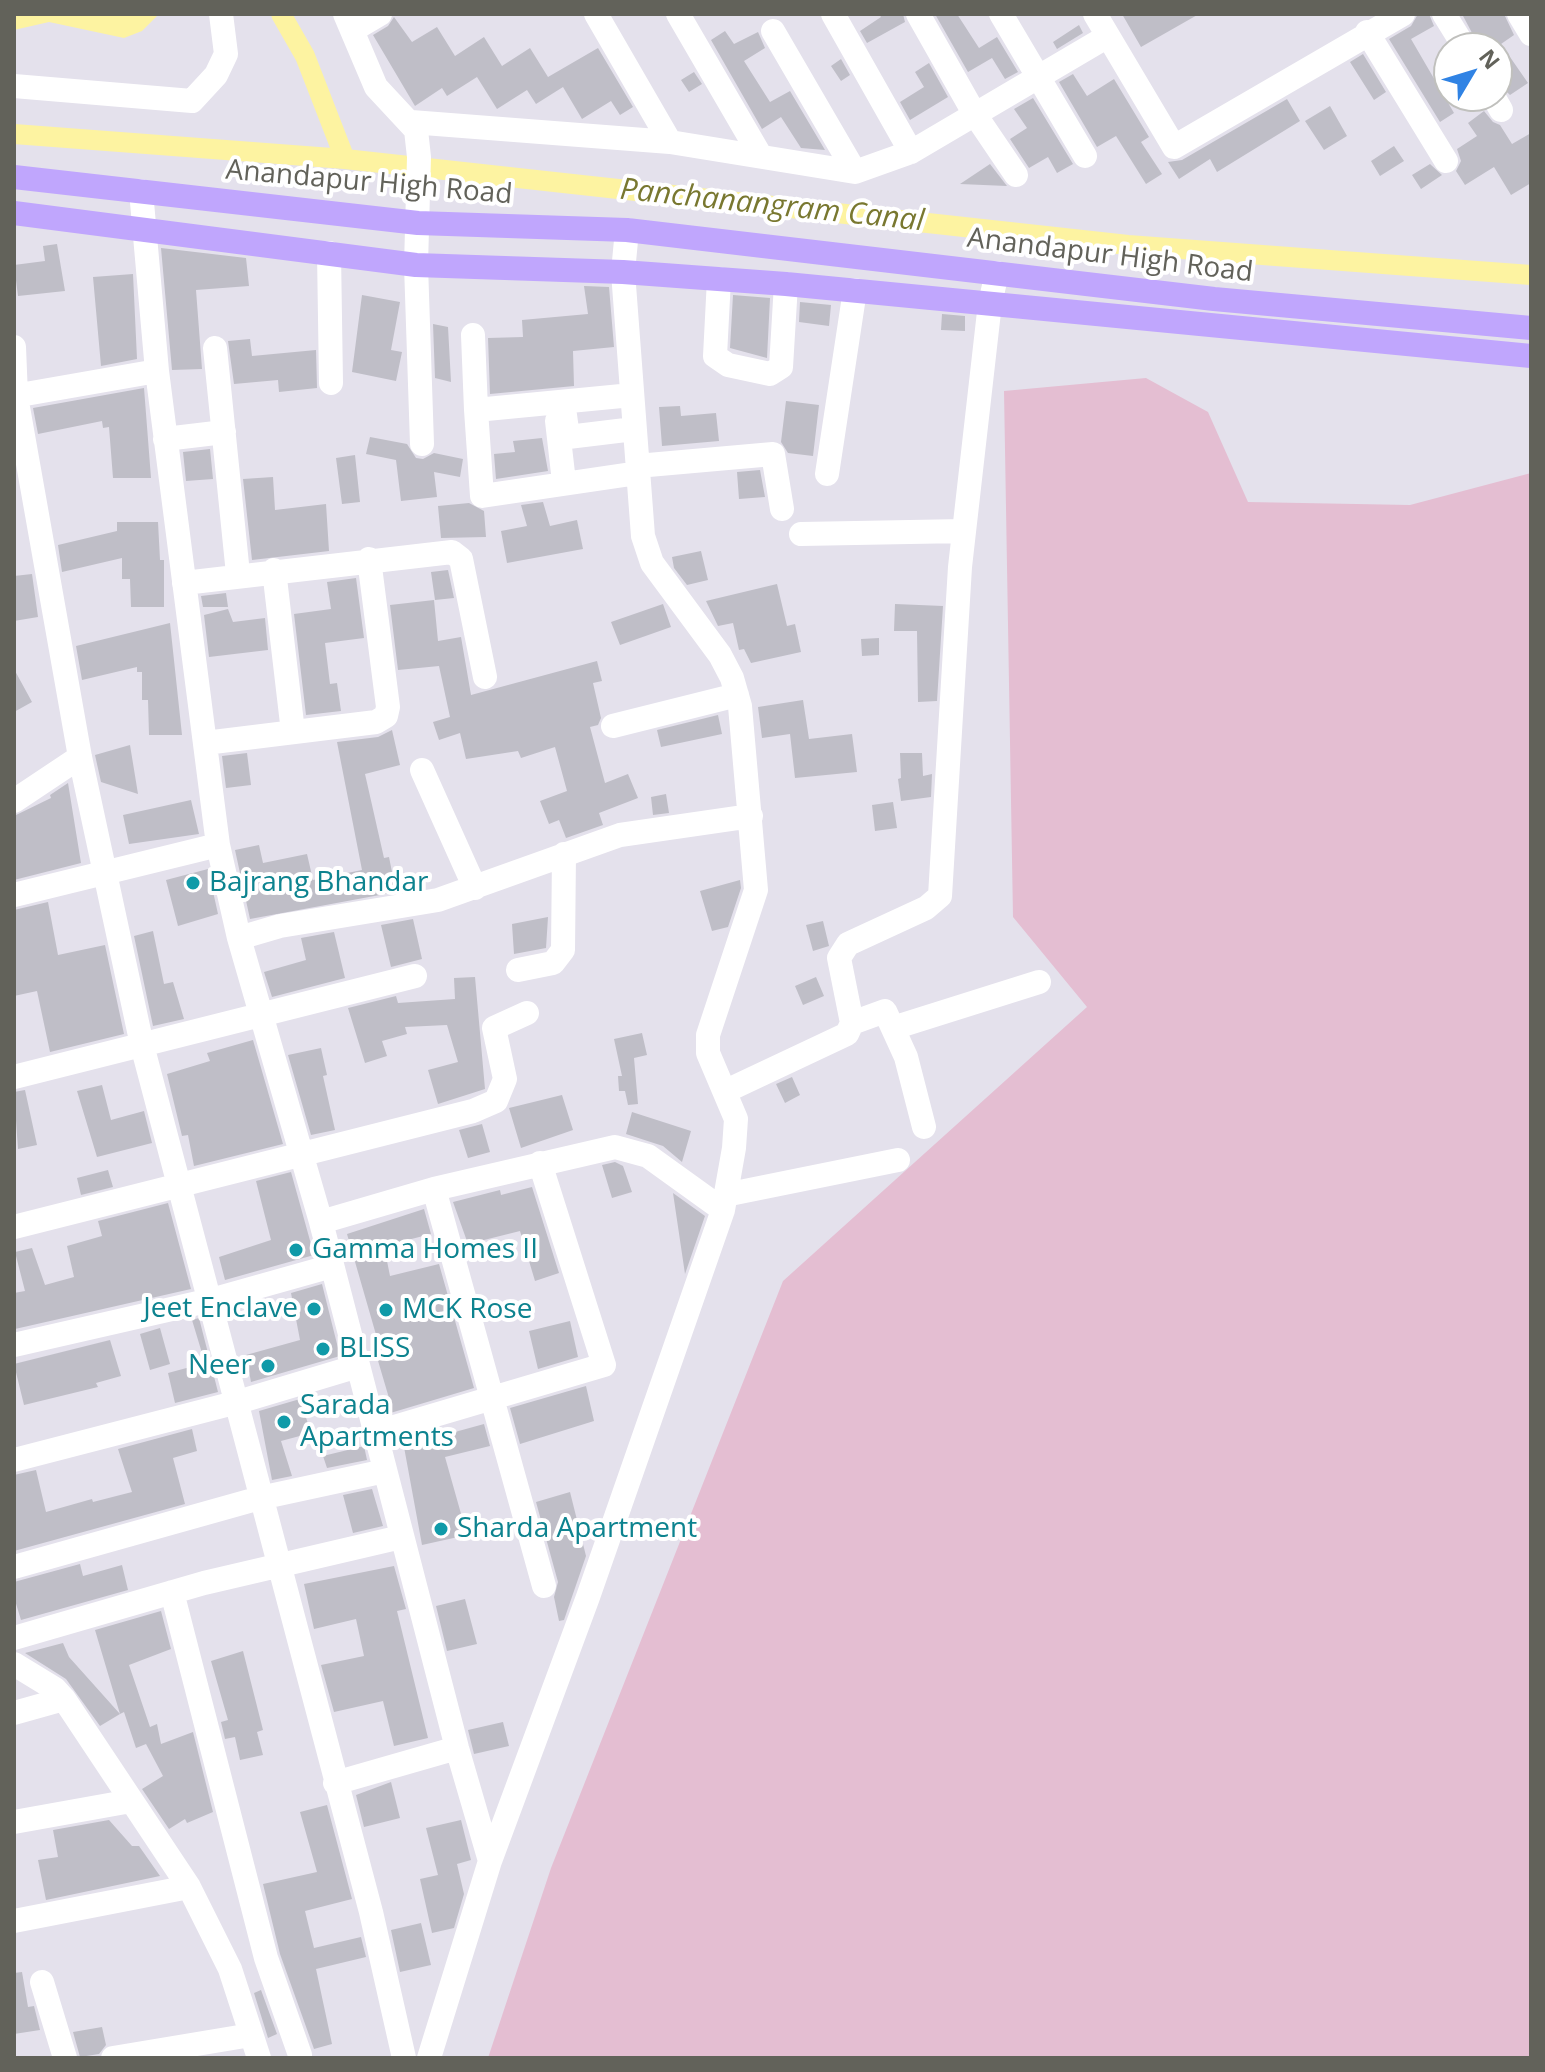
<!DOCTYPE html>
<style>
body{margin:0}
#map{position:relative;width:1545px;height:2072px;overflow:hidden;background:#e4e1ec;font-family:"Open Sans",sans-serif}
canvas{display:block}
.frame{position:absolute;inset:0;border:16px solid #62625a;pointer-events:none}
.north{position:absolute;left:1433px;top:32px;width:80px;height:80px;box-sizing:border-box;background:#fff;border:2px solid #c0c0bd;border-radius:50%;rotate:52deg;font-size:22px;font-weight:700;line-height:32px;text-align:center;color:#62625a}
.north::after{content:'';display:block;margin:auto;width:28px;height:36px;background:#3083e4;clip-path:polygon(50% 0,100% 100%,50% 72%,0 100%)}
</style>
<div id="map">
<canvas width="1545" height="2072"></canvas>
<div class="frame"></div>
<div class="north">N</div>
</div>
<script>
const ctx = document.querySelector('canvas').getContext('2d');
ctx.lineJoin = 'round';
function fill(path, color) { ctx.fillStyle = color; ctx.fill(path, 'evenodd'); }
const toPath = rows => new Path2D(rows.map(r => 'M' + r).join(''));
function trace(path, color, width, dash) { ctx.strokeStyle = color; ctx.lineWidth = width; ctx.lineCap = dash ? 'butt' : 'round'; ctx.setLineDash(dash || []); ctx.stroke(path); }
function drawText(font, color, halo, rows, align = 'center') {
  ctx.font = font + ' "Open Sans",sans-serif'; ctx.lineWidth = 8; ctx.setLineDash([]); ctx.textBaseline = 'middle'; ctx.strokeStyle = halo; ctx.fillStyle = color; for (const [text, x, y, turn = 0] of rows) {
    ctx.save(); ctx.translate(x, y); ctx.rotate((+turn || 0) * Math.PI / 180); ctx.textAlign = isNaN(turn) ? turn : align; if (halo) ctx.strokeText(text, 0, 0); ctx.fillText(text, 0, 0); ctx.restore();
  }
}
fill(toPath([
 [1146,378,1208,412,1248,502,1410,505,1531,473,1531,2058,488,2058,551,1868,783,1281,1087,1007,1013,917,1004,391]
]), '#e4bed2');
fill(toPath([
 [14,14,159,14,142,31,124,38,49,22,14,30]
]), '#fdf3a1');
trace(toPath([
 [281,14,305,56,345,159],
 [14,134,345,159,1128,245,1531,275]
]), '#fdf3a1', 20);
fill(toPath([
 [879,14,903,14,905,22,867,43,860,31,881,17],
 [935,14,957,14,979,48,997,37,1018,72,1005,79,992,58,968,72],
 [1122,14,1199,14,1141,47],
 [1418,14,1429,14,1434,26,1411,39,1454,113,1440,122,1389,39,1411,26],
 [1462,14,1504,14,1514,35,1501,44,1528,83,1510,95,1497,82,1497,46,1480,48],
 [394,17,412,42,437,27,455,56,484,37,502,66,530,48,548,77,598,48,633,107,620,115,611,101,582,119,563,87,536,104,527,90,497,109,477,77,447,96,442,88,415,106,373,35,388,26],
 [1079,25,1083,33,1057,49,1053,42],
 [725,31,734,44,758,32,765,48,744,61,770,102,790,91,825,150,801,148,781,117,762,129,711,40],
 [1363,54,1386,92,1374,100,1350,62],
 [841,59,850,75,841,81,831,66],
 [929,63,948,97,910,120,900,102,924,87,915,72],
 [694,72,702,84,689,92,681,80],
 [1073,74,1087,96,1114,79,1149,137,1141,142,1162,174,1146,184,1116,136,1097,147,1059,82],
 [1033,98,1073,164,1057,173,1048,157,1029,168,1010,139,1027,128,1014,109],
 [1287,99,1300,121,1217,172,1210,159,1179,179,1168,162,1182,160],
 [1330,106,1347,136,1324,150,1305,121],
 [1484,111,1493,122,1500,125,1512,144,1531,133,1531,183,1511,195,1494,167,1465,185,1456,171,1461,161,1457,149,1477,136,1468,123],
 [1394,146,1404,161,1380,176,1371,161],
 [990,164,1007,186,960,184],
 [1430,164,1442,175,1421,189,1412,175],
 [57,244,65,291,18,296,14,265,45,261,43,246],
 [161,248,246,258,249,286,196,290,202,369,172,370],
 [133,274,137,359,101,366,93,277],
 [584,286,609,287,614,347,573,351,574,386,490,394,488,338,523,337,522,320,588,314],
 [362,295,400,302,391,350,402,352,396,381,352,372],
 [733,295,770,298,767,358,730,348],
 [800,302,831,305,829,326,799,322],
 [942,314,965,316,965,331,941,330],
 [433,324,448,327,451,382,435,378],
 [250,339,252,356,316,350,317,388,279,392,278,380,234,384,228,341],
 [144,388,151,478,113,478,109,427,103,428,102,421,38,434,33,408],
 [786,401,819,405,813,456,788,453,781,442],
 [680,406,681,416,716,413,719,441,662,446,659,407],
 [370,437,407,444,416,458,423,459,434,453,463,459,460,477,434,472,437,497,401,501,396,460,366,454],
 [542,438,548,471,496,479,494,454,515,452,513,441],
 [210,449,213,479,186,481,183,452],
 [355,455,360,502,342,504,336,458],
 [760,470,765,497,739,499,737,472],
 [273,477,275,510,326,504,329,551,252,560,243,479],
 [543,502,550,526,577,520,583,549,507,563,501,531,527,526,521,505],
 [469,503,484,511,486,537,441,538,438,506],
 [117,522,158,522,160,560,164,560,164,607,131,607,130,579,122,579,122,558,62,572,58,545,117,531],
 [701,551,708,580,687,585,674,568,672,557],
 [448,570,454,598,435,600,431,572],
 [32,574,38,617,14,621,14,576],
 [356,578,364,638,325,643,330,684,337,683,341,711,306,715,294,614,331,609,327,582],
 [777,584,787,626,795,624,801,652,751,663,744,649,739,650,733,623,718,626,706,601],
 [226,593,228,607,203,607,201,596],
 [434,600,438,641,461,637,471,695,597,661,602,681,593,683,601,718,598,725,590,727,605,783,628,774,638,798,599,813,603,825,566,838,559,820,549,824,540,801,567,791,555,747,521,758,518,751,466,759,460,733,439,740,433,722,450,717,439,666,398,670,390,605],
 [663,604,671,627,620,645,611,622],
 [895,604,943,606,937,701,918,702,917,631,894,631],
 [228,609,233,622,265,618,268,650,209,657,204,615],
 [170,623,182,735,149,735,148,700,142,700,142,672,137,672,137,667,82,680,76,646],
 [879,638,879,655,862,656,861,639],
 [14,669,32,702,14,712],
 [803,700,809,739,852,734,857,772,795,778,790,734,762,738,758,707],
 [718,715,722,734,661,747,657,730],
 [392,730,400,765,365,774,384,858,389,857,396,892,250,919,235,850,259,845,263,863,307,854,313,880,362,870,337,742,378,737],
 [130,745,138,794,101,782,95,755],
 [247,753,251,785,226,788,222,756],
 [900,753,922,753,923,776,932,774,931,797,901,801,898,779,901,778],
 [68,783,81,863,14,880,14,816,51,798,50,795],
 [666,794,669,813,653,815,651,797],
 [191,800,199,834,129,844,123,815],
 [893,802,897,828,875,831,872,805],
 [208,869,218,914,178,926,166,880],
 [740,880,741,888,728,927,712,931,700,891],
 [48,902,58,955,105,945,124,1034,50,1052,37,991,14,996,14,910],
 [548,917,546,948,514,954,512,924],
 [413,919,422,959,391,967,381,925],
 [823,921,829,946,813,951,806,925],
 [153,931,164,984,173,982,184,1019,153,1026,134,936],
 [334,932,345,978,272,997,264,972,306,960,301,938],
 [475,977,485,1089,438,1104,428,1070,458,1062,447,1025,405,1027,407,1034,382,1041,387,1056,365,1063,348,1008,396,996,398,1003,455,999,454,978],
 [816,977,824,996,803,1005,795,986],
 [642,1033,647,1055,634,1058,638,1104,628,1105,625,1091,619,1091,618,1076,622,1076,614,1039],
 [253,1040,283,1144,194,1166,188,1135,182,1136,167,1074,210,1061,207,1053],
 [321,1048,327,1075,323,1076,335,1130,311,1135,288,1055],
 [792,1077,800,1095,785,1103,776,1084],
 [102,1085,111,1120,144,1111,152,1143,97,1157,77,1091],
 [25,1090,37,1145,18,1149,14,1092],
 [562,1095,573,1130,521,1148,509,1108],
 [632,1112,691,1131,682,1162,663,1146,626,1134],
 [482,1124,490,1152,468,1158,459,1130],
 [615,1162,623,1166,632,1192,612,1198,602,1165],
 [108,1170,113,1187,81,1195,77,1178],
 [291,1172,314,1255,225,1280,219,1257,271,1240,256,1181],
 [532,1187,559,1273,535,1281,520,1231,468,1244,453,1202,500,1190,501,1195],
 [673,1193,705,1216,685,1274],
 [168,1203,191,1289,15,1329,14,1293,25,1291,15,1252,32,1248,45,1285,74,1277,67,1246,102,1236,98,1221],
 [424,1209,431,1234,384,1246,390,1276,439,1264,474,1388,387,1414,383,1400,389,1398,376,1354,381,1352,347,1234],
 [322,1284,340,1356,251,1382,246,1355,300,1340,291,1293],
 [199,1318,218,1392,175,1403,168,1373,205,1363,192,1320],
 [570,1321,578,1357,538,1369,529,1331],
 [160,1328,170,1364,150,1370,140,1334],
 [110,1340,121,1376,96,1383,98,1387,24,1405,14,1364],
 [586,1386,594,1421,520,1444,510,1408],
 [300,1399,311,1433,281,1441,292,1476,272,1480,259,1411],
 [484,1424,490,1446,445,1457,467,1535,422,1545,404,1447,456,1435,455,1432],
 [192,1429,197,1451,173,1458,185,1504,14,1551,14,1475,36,1470,46,1512,92,1499,93,1502,132,1492,118,1449],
 [364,1446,367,1460,327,1468,323,1456],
 [372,1489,383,1526,353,1533,343,1495],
 [570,1492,586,1556,564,1620,559,1621,554,1597,558,1582,536,1502],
 [80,1564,83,1576,122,1565,128,1590,21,1620,14,1597,14,1582],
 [394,1566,406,1609,397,1611,428,1738,394,1746,383,1701,334,1712,321,1665,364,1656,356,1619,314,1629,304,1584],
 [465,1599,477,1644,447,1651,436,1606],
 [161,1611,171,1649,129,1665,150,1727,157,1724,161,1744,193,1732,213,1812,187,1823,185,1819,169,1829,142,1789,163,1776,146,1744,136,1748,124,1712,120,1714,95,1630],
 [63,1643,69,1657,120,1714,100,1726,66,1679,25,1653],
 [243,1651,263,1730,257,1732,263,1755,240,1760,235,1737,225,1739,221,1722,228,1720,211,1661],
 [503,1722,509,1746,474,1754,468,1730],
 [391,1782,400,1818,364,1827,356,1795],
 [327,1805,352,1899,305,1911,314,1948,361,1937,366,1957,316,1969,332,2044,314,2049,280,1954,263,1884,317,1872,300,1812],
 [109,1820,132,1846,139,1846,160,1876,46,1900,38,1860,58,1857,53,1830],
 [461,1820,471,1860,457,1864,464,1894,454,1928,432,1933,420,1879,438,1875,426,1828],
 [421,1923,431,1965,400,1972,391,1930],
 [22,1972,28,2007,34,2006,40,2030,14,2034,14,1973],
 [261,1990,277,2034,268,2038,254,1993],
 [102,2027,106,2045,99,2054,80,2057,73,2032]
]), '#bfbec7');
trace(toPath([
 [345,14,376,87,416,130,419,157,416,265,422,444],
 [596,14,670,142],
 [678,14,760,155],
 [833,14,911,152],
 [918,14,974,113,1016,175],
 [1001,14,1085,156],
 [1095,14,1174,147,1403,14],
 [1444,14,1465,48],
 [1519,14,1531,34],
 [353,30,380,14],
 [773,31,855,172],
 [1367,32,1446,161],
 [14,86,192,101,216,75,226,54,221,14],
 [1493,96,1501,110],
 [411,122,670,142,855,172,911,152,1108,36],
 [141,191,157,371,218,845,239,938,321,1222,457,1748,490,1861],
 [329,253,331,383],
 [719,279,715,356,728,365,770,374,781,367,786,284],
 [473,335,476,410,632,395],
 [14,347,16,396,80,757,142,1045,371,1912,404,2058],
 [215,348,238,574],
 [14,396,157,371],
 [476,410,482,496,638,473],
 [565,415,568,437,634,429],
 [557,421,564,482],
 [165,439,224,432],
 [637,466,773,454,782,509],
 [827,474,855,290],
 [801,534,964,531],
 [274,570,293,732],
 [184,583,452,552,461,559,485,677],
 [613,726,737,695],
 [205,743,376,722,386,716,388,707,369,559],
 [422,770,475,888],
 [14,801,80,757],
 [14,895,218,845],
 [239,938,280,926,438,900,620,835,751,816],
 [518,970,553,963,563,950,564,854],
 [852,1023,885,1011,906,1057,924,1127],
 [893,1028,1039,982],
 [14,1077,415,976],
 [726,1091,847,1034,852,1023,839,958,848,944,926,908,940,896,960,567,990,303,997,273],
 [434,1189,544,1586],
 [725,1195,898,1160],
 [321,1222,434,1189,615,1147,648,1156,723,1210],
 [14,1227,473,1111,496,1101,505,1079,494,1028,527,1013],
 [14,1345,211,1300,332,1266],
 [374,1433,604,1365,540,1163],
 [14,1460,238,1402,358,1366],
 [14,1567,260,1498,385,1471],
 [172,1592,266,1958,300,2055],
 [14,1638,204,1583,401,1537],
 [14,1664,55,1689,64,1699,189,1887,230,1969,259,2058],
 [14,1713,64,1699],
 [335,1783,457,1748],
 [14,1822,131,1801],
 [14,1921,189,1887],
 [42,1982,65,2058],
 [113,2058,251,2035],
 [429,2058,490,1861,588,1597,723,1210,734,1148,736,1119,708,1053,708,1035,756,890,740,706,732,678,720,655,652,563,643,536,623,272,627,230]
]), '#fff', 24);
trace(toPath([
 [14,177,418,223,627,230,1214,299,1531,328],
 [14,213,416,265,623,272,786,284,1531,356]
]), '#c0a6fd', 24);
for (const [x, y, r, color] of [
 [193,883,8,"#0f9aa8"],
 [296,1250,8,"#0f9aa8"],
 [314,1309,8,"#0f9aa8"],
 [386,1310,8,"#0f9aa8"],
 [323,1349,8,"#0f9aa8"],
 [268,1366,8,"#0f9aa8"],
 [284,1422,8,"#0f9aa8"],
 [441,1529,8,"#0f9aa8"]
]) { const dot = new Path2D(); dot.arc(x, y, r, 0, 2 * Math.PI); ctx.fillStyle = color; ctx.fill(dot); trace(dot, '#fff', 3); }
drawText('28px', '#62625a', '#fff', [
 ["Anandapur High Road",369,183,5],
 ["Anandapur High Road",1110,256,7]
]);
drawText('28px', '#0d838f', '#fff', [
 ["Bajrang Bhandar",209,883],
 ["Gamma Homes II",312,1250],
 ["Jeet Enclave",298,1309,"right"],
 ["MCK Rose",402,1310],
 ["BLISS",339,1349],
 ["Neer",252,1366,"right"],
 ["Sarada",300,1406],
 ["Apartments",300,1438],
 ["Sharda Apartment",457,1529]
], 'left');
drawText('italic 30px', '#797830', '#fff', [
 ["Panchanangram Canal",772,206,6]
]);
</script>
